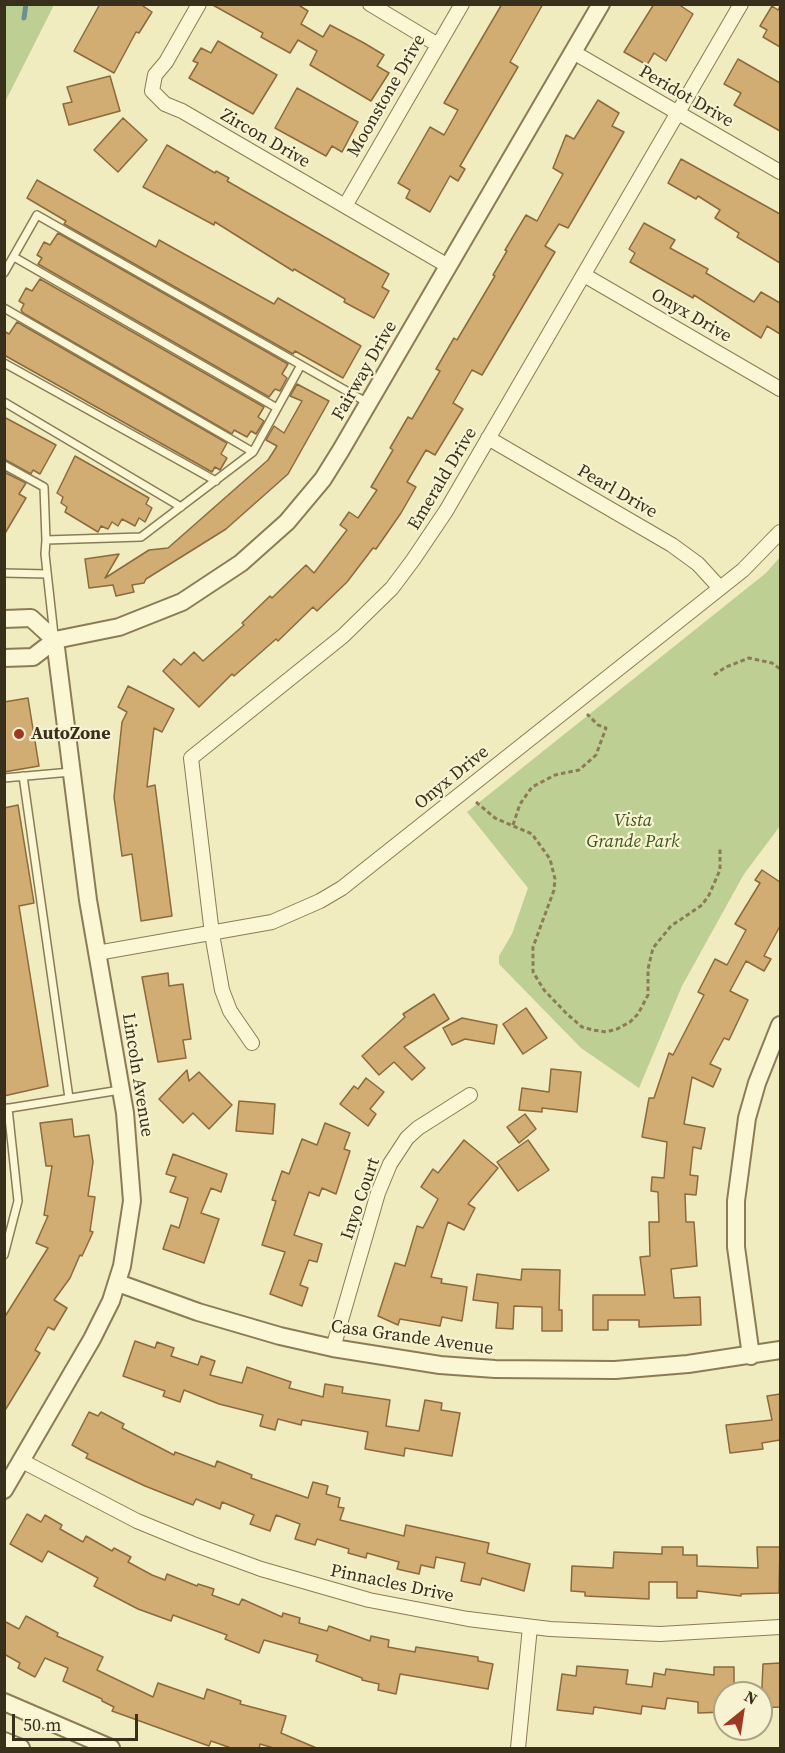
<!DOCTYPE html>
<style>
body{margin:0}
#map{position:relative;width:785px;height:1753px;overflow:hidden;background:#f1ebc0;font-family:"Source Serif 4",serif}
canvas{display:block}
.frame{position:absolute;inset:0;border:6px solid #39301c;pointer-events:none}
.north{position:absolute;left:713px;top:1681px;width:60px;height:60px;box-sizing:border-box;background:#f7f3d0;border:2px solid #aba588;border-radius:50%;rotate:30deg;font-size:16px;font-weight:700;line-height:24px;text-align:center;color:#39301c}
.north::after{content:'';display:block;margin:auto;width:21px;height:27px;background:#9d3923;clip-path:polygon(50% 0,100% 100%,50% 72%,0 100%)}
.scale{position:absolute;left:12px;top:1714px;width:126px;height:27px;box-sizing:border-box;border:3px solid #39301c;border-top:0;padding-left:8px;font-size:18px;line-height:21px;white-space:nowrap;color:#39301c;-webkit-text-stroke:4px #f7f3d0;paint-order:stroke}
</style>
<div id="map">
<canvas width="785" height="1753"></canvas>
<div class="frame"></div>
<div class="north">N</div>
<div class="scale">50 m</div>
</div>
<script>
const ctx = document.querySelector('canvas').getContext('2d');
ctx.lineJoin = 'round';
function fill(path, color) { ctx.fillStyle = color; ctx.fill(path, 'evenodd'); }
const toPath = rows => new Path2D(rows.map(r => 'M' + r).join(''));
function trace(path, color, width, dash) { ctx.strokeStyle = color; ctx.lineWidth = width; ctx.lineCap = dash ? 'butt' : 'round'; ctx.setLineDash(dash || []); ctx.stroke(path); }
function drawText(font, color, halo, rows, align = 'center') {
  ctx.font = font + ' "Source Serif 4",serif'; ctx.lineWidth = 4.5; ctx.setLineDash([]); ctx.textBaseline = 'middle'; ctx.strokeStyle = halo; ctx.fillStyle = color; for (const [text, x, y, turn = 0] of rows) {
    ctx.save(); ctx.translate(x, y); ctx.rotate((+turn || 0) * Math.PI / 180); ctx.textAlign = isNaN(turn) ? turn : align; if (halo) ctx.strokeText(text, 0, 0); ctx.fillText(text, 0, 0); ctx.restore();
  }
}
fill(toPath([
 [5,5,54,5,5,102,4,6],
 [780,557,780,826,744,874,682,986,639,1088,581,1048,499,964,499,956,512,934,528,888,467,812,766,573]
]), '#bdcf93');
trace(toPath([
 [24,18,26,4]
]), '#69918e', 5);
const building = toPath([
 [100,4,140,4,152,12,139,33,136,32,114,73,74,51,100,4],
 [211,4,297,4,308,11,301,24,323,37,330,25,364,43,384,55,377,66,389,73,371,101,310,65,317,51,298,40,290,53,261,37,263,33,211,4],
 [502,4,543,4,510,62,518,67,460,166,465,169,458,181,450,176,430,212,406,198,410,190,398,183,430,127,444,135,458,110,444,103,502,4],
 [654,4,678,4,693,14,666,61,654,53,647,65,624,52,654,4],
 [772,6,778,10,780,6,780,47,763,37,767,30,760,26,772,6],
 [218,41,277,75,253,114,189,78,198,63,193,61,201,48,211,53,218,41],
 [738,59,780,83,780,131,734,105,741,93,724,84,738,59],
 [110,76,120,111,69,125,63,104,72,102,67,87,110,76],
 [297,88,358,122,342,152,332,146,326,156,275,128,297,88],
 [598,100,619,113,612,126,624,132,568,228,559,224,545,246,555,252,482,375,472,370,453,403,463,409,435,455,426,450,407,482,416,487,401,513,376,549,373,548,347,582,317,611,313,607,278,641,276,639,234,676,232,674,199,707,163,671,174,659,181,665,194,652,203,661,244,625,242,623,270,596,272,598,306,565,314,573,347,530,340,525,349,512,358,518,377,490,371,487,393,450,390,448,408,417,412,419,440,371,436,369,454,338,457,340,495,276,493,275,507,251,505,250,526,215,537,221,563,174,553,168,566,135,574,139,598,100],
 [123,118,147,140,118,172,94,150,123,118],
 [167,145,215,173,216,171,229,178,227,181,389,274,382,287,389,291,374,318,344,302,345,299,294,269,293,271,215,222,214,225,143,187,167,145],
 [681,159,780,214,780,263,737,237,739,233,715,218,720,210,698,196,696,199,668,183,681,159],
 [37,180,156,247,159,240,274,304,278,298,361,346,343,378,295,351,293,354,64,224,66,221,27,198,37,180],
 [644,223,675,240,670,248,708,269,706,273,754,302,761,292,780,303,780,334,767,326,761,338,694,295,693,298,630,262,635,253,629,249,644,223],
 [58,233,288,364,282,374,287,378,280,391,275,389,269,397,38,264,42,258,37,255,44,242,50,245,58,233],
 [40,279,264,407,258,417,264,421,256,434,251,431,247,437,234,430,232,434,23,313,21,310,24,304,19,301,26,288,32,291,40,279],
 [17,322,227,443,221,454,227,458,220,470,215,467,212,472,4,355,4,331,9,334,17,322],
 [297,384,329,401,288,474,226,529,146,579,144,583,132,585,134,592,116,596,113,585,89,588,85,559,119,554,105,578,149,550,168,548,268,460,277,446,266,440,274,426,284,433,302,401,290,396,297,384],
 [4,417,56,445,40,474,33,470,31,474,4,459,4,417],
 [75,456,149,498,146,504,152,508,145,522,139,518,135,526,122,519,118,526,112,522,108,529,101,526,98,532,65,512,67,507,61,503,63,497,57,493,75,456],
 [4,472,26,483,19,494,26,498,4,535,4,472],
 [128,686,174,709,162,732,154,728,147,787,155,785,172,916,141,921,132,854,122,856,114,797,122,722,127,712,118,707,128,686],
 [28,698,39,766,4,772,4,702,28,698],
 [18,805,34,903,19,906,48,1086,4,1096,4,808,18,805],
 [762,870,780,882,780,926,764,956,771,959,764,971,746,961,730,991,748,1000,729,1040,724,1038,710,1064,721,1069,713,1087,692,1077,684,1124,705,1128,701,1149,693,1147,690,1175,698,1176,696,1195,685,1194,686,1222,694,1222,697,1266,671,1269,674,1298,700,1297,701,1325,639,1327,639,1320,608,1320,608,1330,593,1330,593,1295,645,1295,640,1257,650,1256,649,1222,659,1222,658,1192,651,1191,652,1177,664,1178,667,1142,642,1137,649,1098,654,1098,669,1053,673,1055,704,995,698,992,715,959,727,965,746,930,735,924,760,883,755,880,762,870],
 [168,973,169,986,183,984,191,1039,183,1040,186,1058,158,1062,142,977,168,973],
 [434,994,449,1019,404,1047,425,1068,412,1080,394,1062,379,1075,362,1056,405,1017,403,1014,434,994],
 [526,1008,547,1038,523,1054,503,1024,526,1008],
 [462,1018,497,1025,494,1044,465,1039,452,1045,443,1028,462,1018],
 [551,1069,581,1072,577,1112,542,1108,542,1112,519,1110,522,1088,549,1092,551,1069],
 [187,1070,189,1081,199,1072,232,1105,209,1129,193,1113,183,1123,159,1099,187,1070],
 [366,1078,384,1092,370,1109,376,1114,368,1126,340,1104,354,1086,358,1089,366,1078],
 [239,1101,275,1104,273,1134,236,1131,239,1101],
 [525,1114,536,1129,519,1143,507,1127,525,1114],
 [72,1119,74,1137,89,1135,93,1162,88,1196,95,1197,90,1231,93,1232,82,1256,80,1255,70,1278,54,1300,67,1308,54,1330,48,1327,35,1350,40,1353,4,1412,4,1318,48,1248,36,1243,48,1216,44,1215,52,1166,46,1166,40,1123,72,1119],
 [325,1123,350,1133,344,1149,350,1151,336,1194,322,1188,319,1196,309,1192,294,1235,322,1244,317,1262,309,1260,300,1285,308,1288,302,1306,270,1294,285,1252,262,1245,276,1201,272,1200,282,1171,289,1174,302,1139,317,1145,325,1123],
 [464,1140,498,1168,468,1204,475,1208,464,1230,448,1222,431,1277,442,1279,441,1283,467,1287,462,1321,442,1317,440,1326,400,1319,398,1325,378,1316,395,1263,405,1266,417,1226,423,1228,438,1199,421,1187,433,1169,438,1173,464,1140],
 [528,1140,549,1170,518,1191,497,1162,528,1140],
 [173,1154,227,1174,221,1192,211,1188,201,1213,219,1219,204,1263,163,1249,171,1225,179,1228,188,1198,170,1192,176,1177,166,1174,173,1154],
 [522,1269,560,1270,559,1310,562,1310,562,1331,542,1331,542,1307,514,1306,513,1329,496,1328,498,1303,473,1300,477,1274,521,1280,522,1269],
 [135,1341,155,1348,157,1342,174,1348,171,1356,198,1365,201,1356,215,1361,210,1375,242,1383,247,1367,291,1382,289,1388,323,1397,325,1384,343,1387,342,1393,390,1400,386,1426,419,1431,425,1400,442,1403,441,1410,460,1413,452,1456,405,1448,404,1456,365,1449,368,1432,302,1420,301,1425,278,1419,275,1430,260,1426,263,1415,219,1404,184,1390,180,1402,163,1396,165,1391,123,1376,135,1341],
 [780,1394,780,1440,762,1443,763,1449,730,1453,726,1425,772,1420,767,1396,780,1394],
 [89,1412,98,1416,101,1412,124,1424,122,1428,174,1455,175,1452,215,1467,217,1461,252,1475,251,1478,308,1498,313,1482,328,1486,326,1494,340,1498,338,1507,344,1508,340,1520,404,1536,406,1525,489,1543,487,1553,530,1564,524,1591,482,1578,480,1585,461,1581,465,1563,436,1557,434,1568,421,1565,419,1574,397,1569,399,1562,367,1553,366,1558,348,1553,349,1549,317,1539,315,1545,295,1539,300,1524,276,1515,270,1531,250,1524,254,1515,222,1502,220,1509,196,1499,193,1505,145,1486,86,1458,88,1454,72,1445,89,1412],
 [27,1514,41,1522,45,1515,62,1525,60,1529,83,1542,86,1536,112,1551,114,1548,131,1557,128,1562,152,1575,165,1580,167,1574,197,1586,198,1584,214,1589,212,1595,239,1605,242,1599,282,1617,283,1613,300,1618,299,1623,327,1631,329,1626,370,1641,371,1636,389,1640,388,1647,415,1652,416,1647,478,1657,478,1661,493,1664,488,1689,400,1674,396,1694,378,1690,379,1684,362,1680,362,1678,316,1661,318,1655,264,1640,259,1653,225,1639,227,1635,173,1615,171,1621,138,1609,94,1586,98,1578,48,1551,42,1562,10,1544,27,1514],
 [662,1547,683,1547,683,1555,697,1555,697,1566,758,1568,757,1547,780,1547,779,1593,741,1594,741,1596,697,1591,697,1598,677,1598,677,1582,649,1582,649,1599,585,1596,585,1592,571,1591,572,1566,613,1568,614,1552,662,1554,662,1547],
 [26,1616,58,1633,57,1636,103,1657,97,1670,153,1697,158,1683,204,1699,207,1689,241,1701,240,1704,286,1716,281,1733,319,1749,277,1749,260,1744,259,1749,234,1749,211,1741,209,1746,112,1711,114,1707,102,1701,102,1699,63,1681,68,1668,45,1658,35,1677,18,1668,20,1663,4,1654,4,1621,19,1629,26,1616],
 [780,1663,780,1707,761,1708,763,1664,780,1663],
 [577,1666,628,1670,626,1684,652,1687,654,1673,665,1675,666,1669,714,1675,714,1667,734,1667,734,1693,725,1693,725,1712,698,1713,698,1702,667,1698,665,1709,642,1706,641,1714,594,1707,593,1714,557,1710,562,1674,576,1676,577,1666]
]);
fill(building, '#d1ac73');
trace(building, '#8b6a3b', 1.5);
const service = toPath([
 [14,257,277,408],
 [4,273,37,215,301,365],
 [4,308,253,452],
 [4,363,216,481],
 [4,402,181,507],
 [4,465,44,487,46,540],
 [4,573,47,574],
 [54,635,45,554,46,540,141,537,253,452,301,365,368,403],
 [23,776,69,1098],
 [4,778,71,772],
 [4,1109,120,1090],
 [4,1255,18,1201,8,1108]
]);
const minor = toPath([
 [199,4,166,62,155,75,152,91,165,104,182,111,448,266],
 [370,4,438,45],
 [573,52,780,172],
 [345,206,462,4],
 [584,275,780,389],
 [488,438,672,545,698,564,720,588],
 [97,953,272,922,320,901,342,888,743,570,780,532],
 [252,1043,230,1011,222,990,212,934,191,758,343,636,392,588,413,560,446,511,741,4],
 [333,1348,378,1193,390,1164,407,1138,418,1128,470,1095],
 [22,1461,137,1521,193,1544,261,1569,369,1600,468,1619,550,1629,660,1634,780,1627],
 [518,1748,530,1627]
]);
const tertiary = toPath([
 [4,619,31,618,55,640],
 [4,658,33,657,55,640,119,627,182,602,241,563,287,522,323,479,341,450,601,4],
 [118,1283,198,1312,280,1336,333,1348,440,1365,495,1369,615,1370,688,1364,780,1350],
 [751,1356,736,1247,736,1201,747,1118,757,1083,780,1025],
 [4,1490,92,1339,111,1301,122,1266,132,1201,125,1113,88,900,55,640],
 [4,1702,111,1748],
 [4,1741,21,1748]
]);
trace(service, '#8b7c57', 10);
trace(minor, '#8b7c57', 16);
trace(tertiary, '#8b7c57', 20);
trace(toPath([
 [714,675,726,667,749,658,772,663,780,669],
 [476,802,495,818,532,834,550,859,555,879,554,890,533,947,533,972,544,990,567,1014,582,1027,593,1030,606,1032,617,1029,630,1022,638,1014,648,995,648,969,653,948,671,926,702,905,709,895,720,870,720,848],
 [513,825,520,804,532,787,555,775,579,770,596,755,606,728,598,725,587,714]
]), '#8b7c57', 3, [4.5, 3]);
trace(service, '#fbf6d3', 7);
trace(minor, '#fbf6d3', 14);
trace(tertiary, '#fbf6d3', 16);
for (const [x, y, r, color] of [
 [19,734,6,"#9d3923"]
]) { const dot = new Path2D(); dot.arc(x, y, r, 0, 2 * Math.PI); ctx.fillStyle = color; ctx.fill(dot); trace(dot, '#f7f3d0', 2); }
drawText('18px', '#39301c', '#f7f3d0', [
 ["Moonstone Drive",387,96,-60],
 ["Peridot Drive",686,97,30],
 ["Zircon Drive",265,139,30],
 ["Onyx Drive",691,316,30],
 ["Fairway Drive",365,371,-60],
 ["Emerald Drive",443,479,-59],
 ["Pearl Drive",617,492,30],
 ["Onyx Drive",452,778,-39],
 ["Lincoln Avenue",137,1075,81],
 ["Inyo Court",361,1199,-71],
 ["Casa Grande Avenue",412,1338,8],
 ["Pinnacles Drive",392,1584,12]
]);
drawText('bold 18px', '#39301c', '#f7f3d0', [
 ["AutoZone",31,734]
], 'left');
drawText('italic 18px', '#3f5721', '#f7f3d0', [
 ["Vista",633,821],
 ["Grande Park",633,842]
]);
</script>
